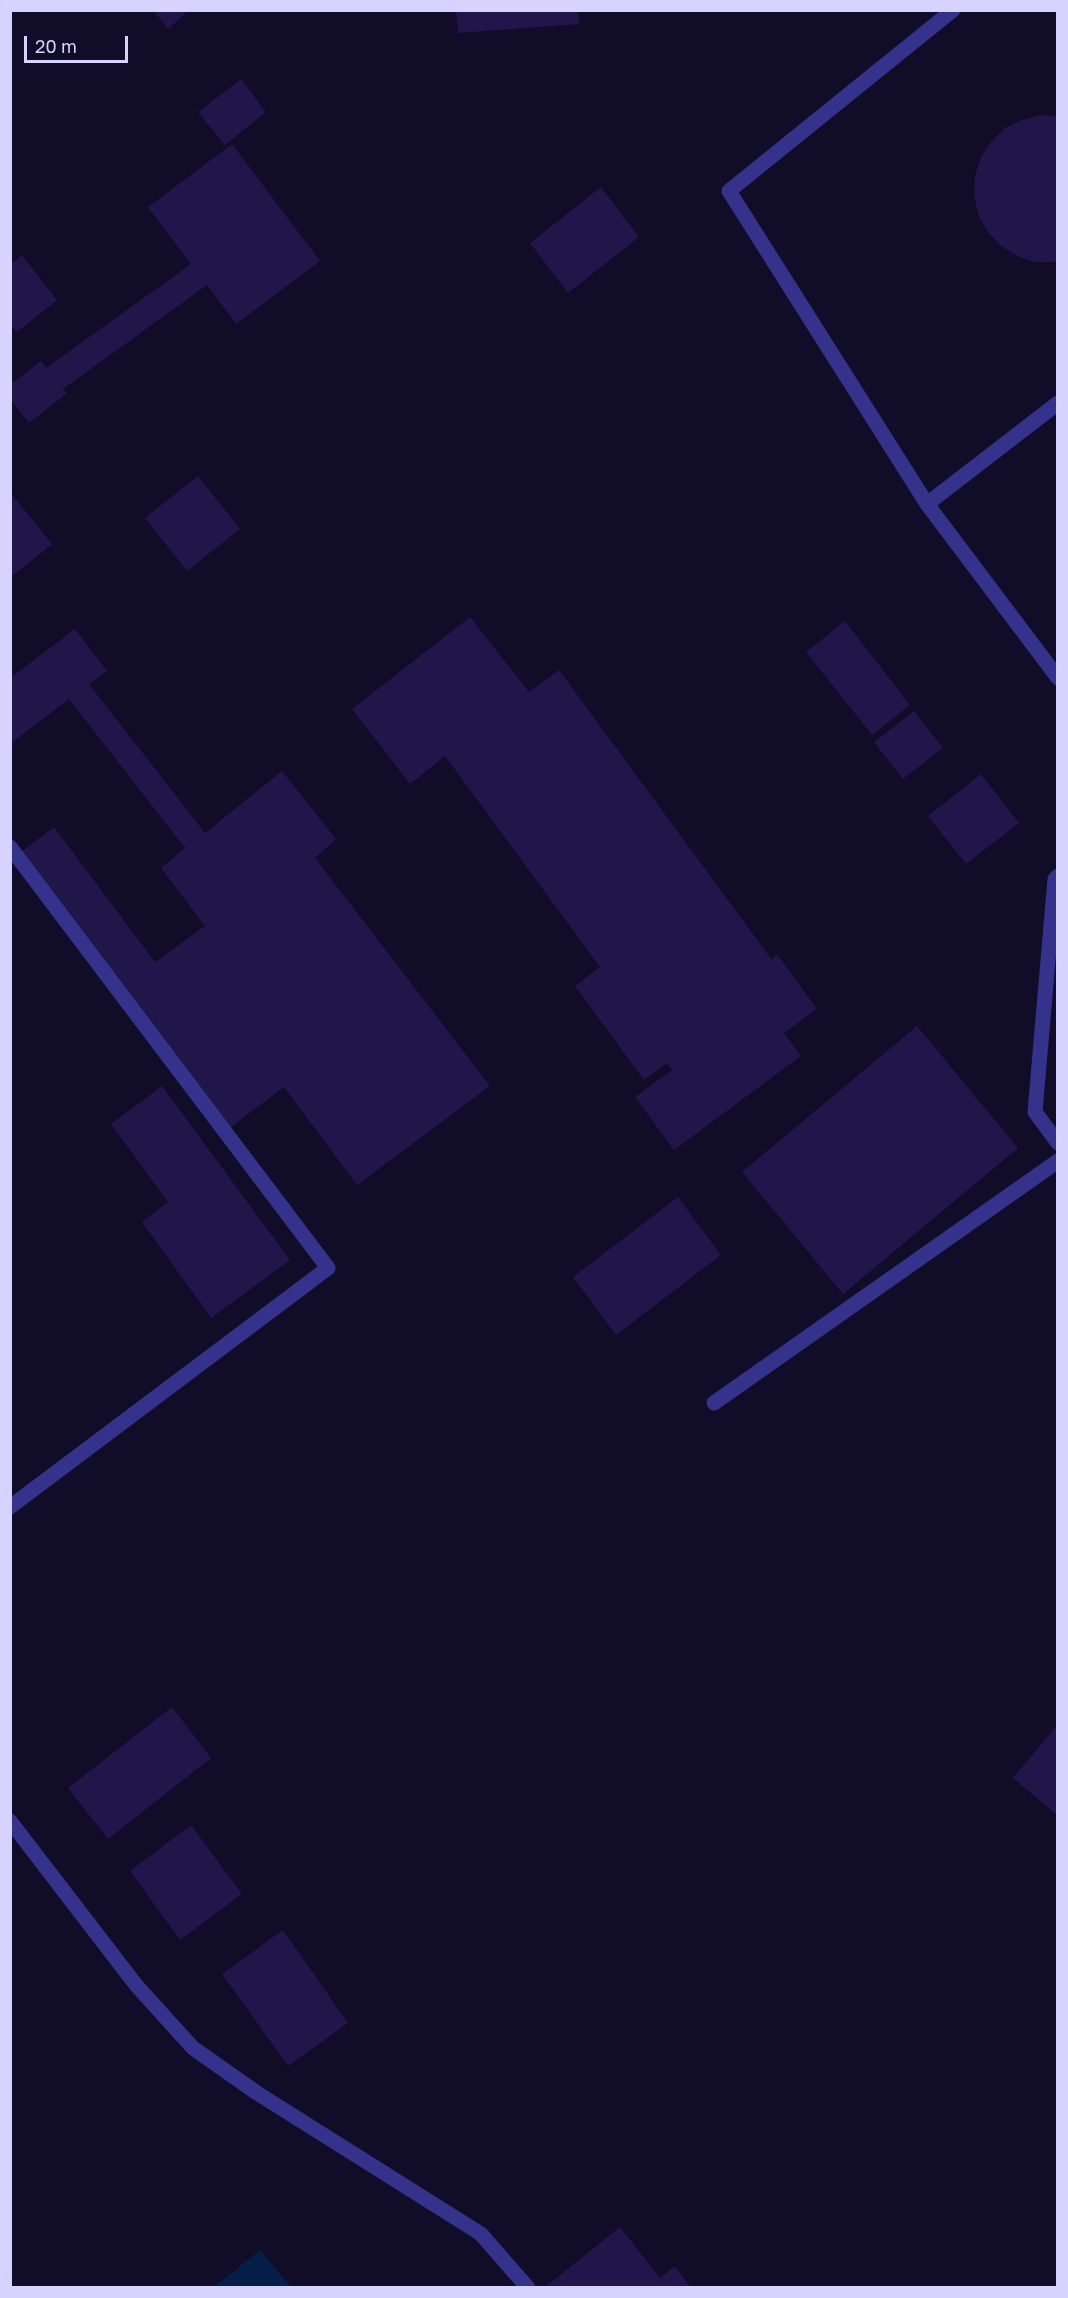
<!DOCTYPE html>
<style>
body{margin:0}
#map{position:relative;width:1068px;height:2298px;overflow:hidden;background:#110c27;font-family:"Golos Text",sans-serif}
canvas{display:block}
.frame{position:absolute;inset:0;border:12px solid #d7d2ff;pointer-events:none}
.scale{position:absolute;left:24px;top:36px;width:104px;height:27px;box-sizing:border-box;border:3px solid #d7d2ff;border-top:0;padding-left:8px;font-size:18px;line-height:21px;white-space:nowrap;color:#d7d2ff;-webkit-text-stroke:4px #110c27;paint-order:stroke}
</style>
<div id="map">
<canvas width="1068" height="2298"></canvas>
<div class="frame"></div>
<div class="scale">20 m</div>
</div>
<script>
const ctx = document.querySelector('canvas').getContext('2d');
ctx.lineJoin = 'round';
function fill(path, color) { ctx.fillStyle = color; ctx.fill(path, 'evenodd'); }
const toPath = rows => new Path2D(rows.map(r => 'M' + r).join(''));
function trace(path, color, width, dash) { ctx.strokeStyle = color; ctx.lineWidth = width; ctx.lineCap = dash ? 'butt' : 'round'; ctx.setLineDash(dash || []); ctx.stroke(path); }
fill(toPath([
 [260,2250,291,2287,214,2287]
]), '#041e48');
fill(toPath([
 [153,10,189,10,168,29],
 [456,10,578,10,579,24,458,33],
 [241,79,266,112,225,145,198,112],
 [1041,115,1058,116,1058,261,1054,262,1035,262,1017,256,1001,246,987,231,978,214,974,195,975,176,981,157,991,142,1005,128,1022,120],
 [232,144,320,261,236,324,207,285,63,389,67,393,29,423,10,399,10,385,41,361,46,368,191,264,148,207],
 [601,187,639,237,568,293,530,243],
 [22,255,57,300,17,332,10,325,10,265],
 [198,476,240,529,187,571,145,518],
 [10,492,52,544,10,578],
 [470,617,529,692,559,670,772,960,777,954,817,1009,784,1033,801,1056,674,1150,635,1097,672,1070,667,1063,644,1080,575,986,600,967,445,756,410,784,352,709],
 [845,621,910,705,872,735,806,652],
 [75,629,107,671,89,684,205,833,282,771,336,839,315,858,490,1086,357,1185,284,1087,223,1133,17,855,54,827,155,962,205,926,161,868,185,848,69,699,10,744,10,678],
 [914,711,943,748,903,779,874,742],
 [981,774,1019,823,966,864,928,816],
 [917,1026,1018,1148,843,1294,742,1172],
 [162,1086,290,1260,211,1318,142,1222,168,1202,111,1124],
 [678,1197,721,1255,616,1335,573,1277],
 [172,1707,211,1758,108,1839,68,1788],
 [1058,1724,1058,1816,1013,1778],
 [191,1825,242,1894,180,1940,130,1871],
 [283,1930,348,2023,288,2066,222,1974],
 [620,2227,660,2278,675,2266,691,2288,544,2288]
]), '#20164a');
trace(toPath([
 [953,10,729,191,927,504,1058,678],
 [927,504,1058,403],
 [10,847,328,1268,10,1507],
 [1058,876,1055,879,1035,1112,1058,1143],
 [714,1403,1058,1161],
 [10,1821,136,1985,193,2048,257,2093,481,2234,528,2288]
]), '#35328b', 15);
</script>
